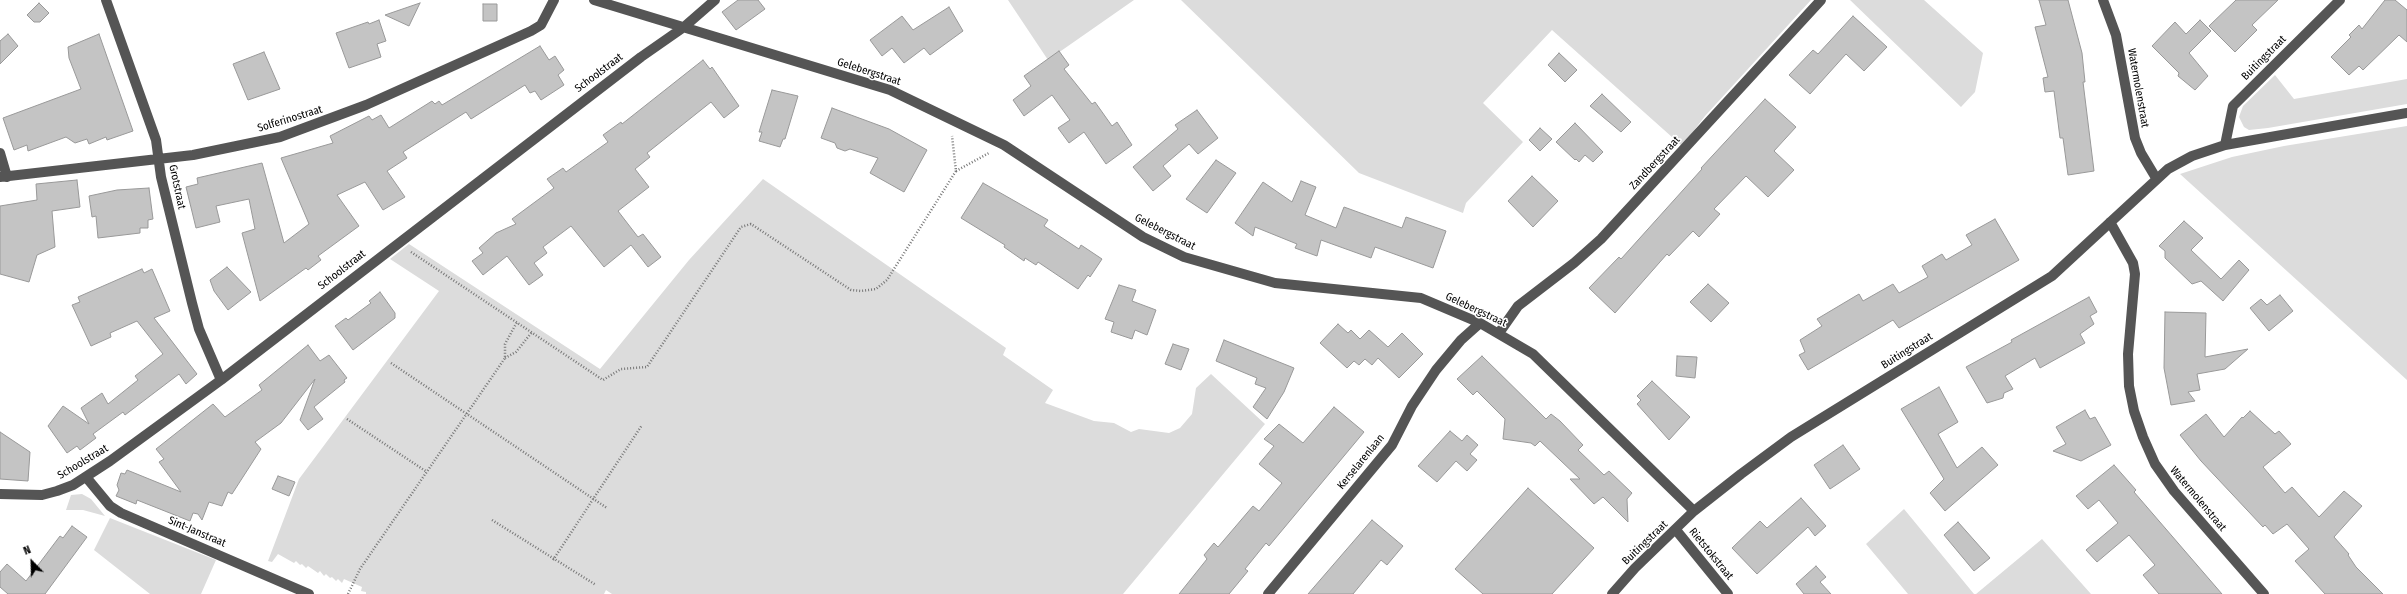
<!DOCTYPE html>
<style>
body{margin:0}
#map{position:relative;width:2407px;height:594px;overflow:hidden;background:#fff;font-family:"Fira Sans Condensed",sans-serif}
canvas{display:block}
.north{position:absolute;left:12px;top:542px;width:40px;height:40px;-webkit-text-stroke:3px #fff;paint-order:stroke;rotate:337deg;font-size:11px;font-weight:700;line-height:16px;text-align:center;color:#000}
.north::after{content:'';display:block;margin:auto;width:14px;height:18px;background:#000;clip-path:polygon(50% 0,100% 100%,50% 72%,0 100%)}
</style>
<div id="map">
<canvas width="2407" height="594"></canvas>
<div class="north">N</div>
</div>
<script>
const ctx = document.querySelector('canvas').getContext('2d');
ctx.lineJoin = 'round';
function fill(path, color) { ctx.fillStyle = color; ctx.fill(path, 'evenodd'); }
const toPath = rows => new Path2D(rows.map(r => 'M' + r).join(''));
function trace(path, color, width, dash) { ctx.strokeStyle = color; ctx.lineWidth = width; ctx.lineCap = dash ? 'butt' : 'round'; ctx.setLineDash(dash || []); ctx.stroke(path); }
function drawText(font, color, halo, rows, align = 'center') {
  ctx.font = font + ' "Fira Sans Condensed",sans-serif'; ctx.lineWidth = 3; ctx.setLineDash([]); ctx.textBaseline = 'middle'; ctx.strokeStyle = halo; ctx.fillStyle = color; for (const [text, x, y, turn = 0] of rows) {
    ctx.save(); ctx.translate(x, y); ctx.rotate((+turn || 0) * Math.PI / 180); ctx.textAlign = isNaN(turn) ? turn : align; if (halo) ctx.strokeText(text, 0, 0); ctx.fillText(text, 0, 0); ctx.restore();
  }
}
fill(toPath([
 [1008,0,1134,0,1048,60],
 [1181,0,1811,0,1705,116,1682,146,1552,30,1483,103,1523,142,1466,203,1463,213,1359,173],
 [1850,0,1924,0,1983,53,1975,92,1961,107],
 [2275,75,2294,99,2407,79,2407,104,2268,128,2249,130,2244,127,2239,117,2243,106],
 [2407,126,2407,380,2180,174,2232,157,2284,146],
 [763,179,1006,348,1003,355,1053,390,1045,403,1094,421,1114,423,1131,432,1139,429,1169,433,1180,428,1192,414,1196,388,1211,374,1265,424,1123,594,612,594,606,590,604,594,366,594,366,592,361,591,362,587,344,579,342,583,338,579,336,581,332,577,330,578,326,574,324,576,320,571,318,573,308,566,306,568,302,564,300,565,296,561,294,563,278,554,272,562,268,561,299,479,439,291,390,259,409,244,600,369,689,260],
 [82,494,91,499,105,516,83,510,66,510,71,495],
 [1904,509,1974,594,1908,594,1866,544],
 [110,518,216,560,201,594,150,594,94,550],
 [2042,539,2091,594,1976,594]
]), '#dcdcdc');
const building = toPath([
 [738,0,758,0,765,9,736,30,722,12,738,0],
 [2039,0,2068,0,2082,53,2085,82,2083,82,2094,171,2068,175,2063,138,2060,138,2054,91,2045,92,2043,78,2048,77,2035,27,2046,25,2039,0],
 [2236,0,2278,0,2252,25,2257,30,2235,52,2209,26,2236,0],
 [2385,0,2395,0,2407,10,2407,42,2399,35,2363,70,2359,66,2349,75,2331,57,2351,37,2349,35,2359,25,2362,29,2385,0],
 [39,3,49,13,40,22,34,22,27,15,39,3],
 [420,3,409,26,385,15,420,3],
 [483,4,497,4,497,21,483,21,483,4],
 [949,7,963,31,930,55,924,48,904,63,892,48,882,56,870,40,902,16,913,30,949,7],
 [1853,16,1887,47,1864,71,1846,54,1810,94,1789,75,1813,50,1818,54,1853,16],
 [379,20,386,41,377,44,381,57,349,68,336,33,368,22,369,24,379,20],
 [2200,20,2211,31,2189,53,2208,76,2195,90,2178,76,2179,73,2152,46,2175,22,2186,34,2200,20],
 [8,34,18,46,0,64,0,41,8,34],
 [99,34,133,131,107,140,106,137,89,144,87,139,75,143,66,137,28,151,27,145,14,150,3,118,81,89,69,58,68,47,99,34],
 [540,46,549,60,555,56,564,70,558,75,564,85,541,100,535,91,530,93,525,85,471,119,466,112,403,152,407,158,387,171,405,197,383,210,365,182,337,195,359,226,318,256,321,260,308,270,306,268,260,301,242,233,255,229,249,199,216,206,220,222,196,228,186,187,198,184,197,178,262,163,284,243,309,224,281,158,333,143,330,136,369,116,372,120,381,115,389,128,432,101,435,104,439,101,442,105,540,46],
 [1059,51,1069,65,1064,69,1092,104,1095,102,1112,126,1117,122,1132,145,1106,164,1084,132,1069,143,1058,128,1070,120,1052,95,1024,116,1013,100,1031,86,1024,76,1059,51],
 [264,52,280,89,248,100,233,64,264,52],
 [1559,53,1577,70,1565,82,1548,65,1559,53],
 [703,60,710,69,712,67,739,106,724,118,711,102,647,153,650,157,635,169,649,187,618,211,638,237,643,234,661,257,648,267,631,245,604,267,571,226,543,247,547,253,534,263,543,275,529,285,507,256,483,275,472,261,483,253,479,248,496,233,516,224,512,219,554,188,547,179,563,168,566,172,608,142,603,135,621,122,622,124,703,60],
 [772,90,798,96,785,139,783,139,780,147,759,141,762,132,759,132,772,90],
 [1602,94,1631,122,1621,132,1590,106,1602,94],
 [1765,99,1796,127,1774,151,1794,170,1768,197,1746,176,1714,209,1720,214,1699,237,1693,231,1669,256,1667,254,1615,313,1589,288,1619,257,1621,259,1702,169,1701,168,1765,99],
 [832,108,889,129,927,150,904,192,870,173,878,158,850,149,845,151,837,148,835,143,821,138,832,108],
 [1197,110,1218,138,1198,154,1189,144,1163,166,1171,176,1153,191,1133,167,1178,129,1175,125,1197,110],
 [1575,123,1603,152,1593,162,1585,155,1579,162,1576,159,1575,160,1556,142,1575,123],
 [1540,128,1552,139,1540,151,1529,140,1540,128],
 [1216,160,1236,173,1207,213,1186,199,1216,160],
 [1532,176,1558,201,1533,227,1508,201,1532,176],
 [77,180,80,207,52,211,55,247,37,255,29,282,0,274,0,206,37,200,36,184,77,180],
 [1301,181,1316,187,1305,215,1336,228,1344,207,1402,228,1406,217,1446,231,1433,268,1375,247,1371,258,1321,240,1317,256,1295,248,1297,244,1255,227,1253,236,1235,223,1263,182,1292,202,1301,181],
 [983,183,1048,220,1044,226,1079,249,1081,245,1102,259,1090,277,1088,275,1078,289,1038,262,1036,265,1025,258,1024,261,1004,247,1005,245,961,218,983,183],
 [149,188,153,219,148,220,148,228,140,228,140,233,98,238,96,216,92,217,89,196,117,190,149,188],
 [1995,219,2019,260,1899,328,1893,320,1808,370,1799,355,1805,352,1800,340,1822,326,1817,319,1859,294,1863,301,1893,284,1899,293,1928,277,1922,266,1942,254,1946,260,1972,245,1966,235,1995,219],
 [2184,221,2203,238,2191,250,2221,279,2239,260,2249,270,2223,301,2201,281,2192,284,2165,258,2165,251,2159,246,2184,221],
 [227,267,251,292,228,310,214,291,210,280,227,267],
 [142,269,144,273,152,269,170,311,154,318,197,374,186,384,179,374,125,415,123,412,93,434,96,438,80,450,77,446,67,453,48,426,63,406,89,424,81,408,102,393,108,404,138,380,135,376,163,354,137,321,110,333,111,337,91,346,72,305,80,302,78,297,142,269],
 [1708,284,1729,303,1711,322,1690,302,1708,284],
 [1119,285,1136,290,1132,301,1156,310,1147,335,1135,330,1132,339,1111,332,1114,322,1105,319,1119,285],
 [380,292,395,313,395,318,353,350,335,326,346,318,348,320,371,303,369,301,380,292],
 [2280,295,2293,311,2269,331,2250,308,2261,299,2267,305,2280,295],
 [2089,297,2097,312,2090,316,2094,324,2080,334,2085,343,2040,368,2035,358,2005,376,2013,389,2004,393,2003,398,1987,403,1966,367,2012,342,2011,340,2089,297],
 [2165,312,2206,313,2205,357,2248,349,2225,369,2197,374,2200,390,2188,392,2195,401,2171,405,2164,368,2165,312],
 [1338,324,1348,333,1351,330,1360,339,1369,330,1388,347,1402,333,1423,354,1399,378,1378,358,1372,365,1365,359,1359,365,1354,361,1347,368,1320,343,1338,324],
 [1224,340,1294,368,1284,392,1267,419,1253,407,1266,388,1255,384,1257,378,1216,361,1224,340],
 [1173,344,1189,349,1181,370,1165,364,1173,344],
 [308,345,320,361,329,355,347,378,344,380,345,382,314,407,323,419,308,430,300,420,315,379,281,423,255,442,261,449,232,494,228,492,222,506,209,502,202,520,198,514,193,513,190,521,137,500,136,504,116,496,119,490,117,485,121,473,125,474,127,470,181,492,159,462,164,459,156,449,213,404,225,417,262,390,259,385,308,345],
 [1482,356,1546,419,1551,414,1560,421,1583,445,1578,450,1604,475,1609,471,1632,493,1627,499,1628,522,1603,497,1594,504,1570,479,1580,479,1540,441,1535,446,1531,443,1503,439,1505,419,1477,391,1473,395,1457,379,1482,356],
 [1677,356,1697,357,1695,378,1676,376,1677,356],
 [1652,381,1690,417,1669,440,1637,404,1641,400,1637,396,1652,381],
 [1939,387,1958,422,1938,434,1957,468,1982,447,1998,465,1945,511,1930,493,1944,479,1901,409,1939,387],
 [1334,407,1364,432,1269,546,1266,543,1245,569,1248,571,1229,594,1179,594,1207,559,1204,555,1214,543,1218,547,1253,506,1259,511,1282,483,1259,464,1274,446,1264,439,1279,424,1303,443,1334,407],
 [2085,410,2090,419,2095,417,2111,445,2081,461,2053,451,2066,444,2056,427,2085,410],
 [2250,411,2275,434,2279,431,2291,444,2263,467,2285,493,2292,487,2319,517,2344,491,2362,506,2334,537,2349,554,2348,555,2356,567,2383,594,2325,594,2295,561,2309,549,2287,524,2273,534,2265,525,2263,527,2201,461,2180,435,2206,414,2224,437,2242,417,2243,418,2250,411],
 [1450,431,1462,441,1467,435,1478,445,1470,454,1477,460,1467,471,1456,461,1437,482,1418,466,1450,431],
 [0,432,30,452,28,481,0,479,0,432],
 [1843,445,1860,469,1830,489,1814,465,1843,445],
 [2114,465,2136,490,2134,492,2222,594,2159,594,2143,575,2155,565,2129,535,2097,562,2086,550,2118,523,2099,500,2088,509,2076,496,2114,465],
 [278,476,295,482,289,496,272,489,278,476],
 [1528,488,1594,548,1552,594,1483,594,1455,569,1528,488],
 [1801,498,1826,526,1815,536,1808,527,1757,574,1732,548,1760,521,1767,528,1801,498],
 [1372,520,1403,546,1387,565,1381,560,1353,594,1308,594,1372,520],
 [1958,522,1990,558,1974,571,1944,535,1958,522],
 [72,526,87,537,45,594,8,594,0,587,0,572,7,564,26,581,60,536,63,538,72,526],
 [1816,566,1826,577,1820,582,1831,594,1804,594,1796,584,1816,566]
]);
fill(building, '#c4c4c4');
trace(building, '#999', 1);
trace(toPath([
 [956,171,989,153],
 [411,252,603,380,621,369,647,367,741,227,751,224,851,290,861,291,876,289,887,280,956,171,952,136],
 [505,358,516,352,532,332],
 [391,363,607,508],
 [347,419,427,472],
 [492,520,596,585],
 [553,560,642,425],
 [348,594,360,569,505,358,505,344,517,322]
]), '#777', 2.5, [1, 2]);
trace(toPath([
 [106,0,156,140,161,177,192,303,199,329,221,380],
 [594,0,890,90,1004,145,1143,237,1184,257,1275,283,1421,298,1480,323,1533,354,1694,511],
 [2103,0,2116,35,2135,138,2141,153,2156,178],
 [2225,145,2233,106,2340,0],
 [0,153,7,177],
 [0,177,193,155,280,137,366,105,531,31,541,25,554,0],
 [2110,222,2133,263,2135,274,2128,354,2129,386,2134,411,2143,437,2155,464,2174,491,2264,594],
 [1499,333,1518,306,1574,263,1601,239,1821,0],
 [86,477,110,506,121,513,309,594],
 [0,494,42,495,57,491,73,485,110,461,221,380,641,57,684,27,715,0],
 [1676,530,1728,594],
 [1268,594,1392,445,1412,406,1436,370,1461,340,1480,323],
 [1612,594,1635,568,1694,511,1741,474,1791,437,2052,276,2168,169,2192,156,2225,145,2407,113]
]), '#555', 10);
drawText('11px', '#000', '#fff', [
 ["Buitingstraat",2264,58,-45],
 ["Gelebergstraat",869,72,18],
 ["Schoolstraat",599,73,-37],
 ["Watermolenstraat",2138,88,80],
 ["Solferinostraat",290,119,-17],
 ["Zandbergstraat",1655,163,-47],
 ["Grotstraat",177,187,78],
 ["Gelebergstraat",1165,232,27],
 ["Schoolstraat",342,270,-38],
 ["Gelebergstraat",1476,310,25],
 ["Buitingstraat",1907,351,-32],
 ["Schoolstraat",83,462,-31],
 ["Kerselarenlaan",1361,462,-51],
 ["Watermolenstraat",2198,499,50],
 ["Sint-Janstraat",197,532,23],
 ["Buitingstraat",1645,543,-44],
 ["Rietstokstraat",1711,554,51]
]);
</script>
